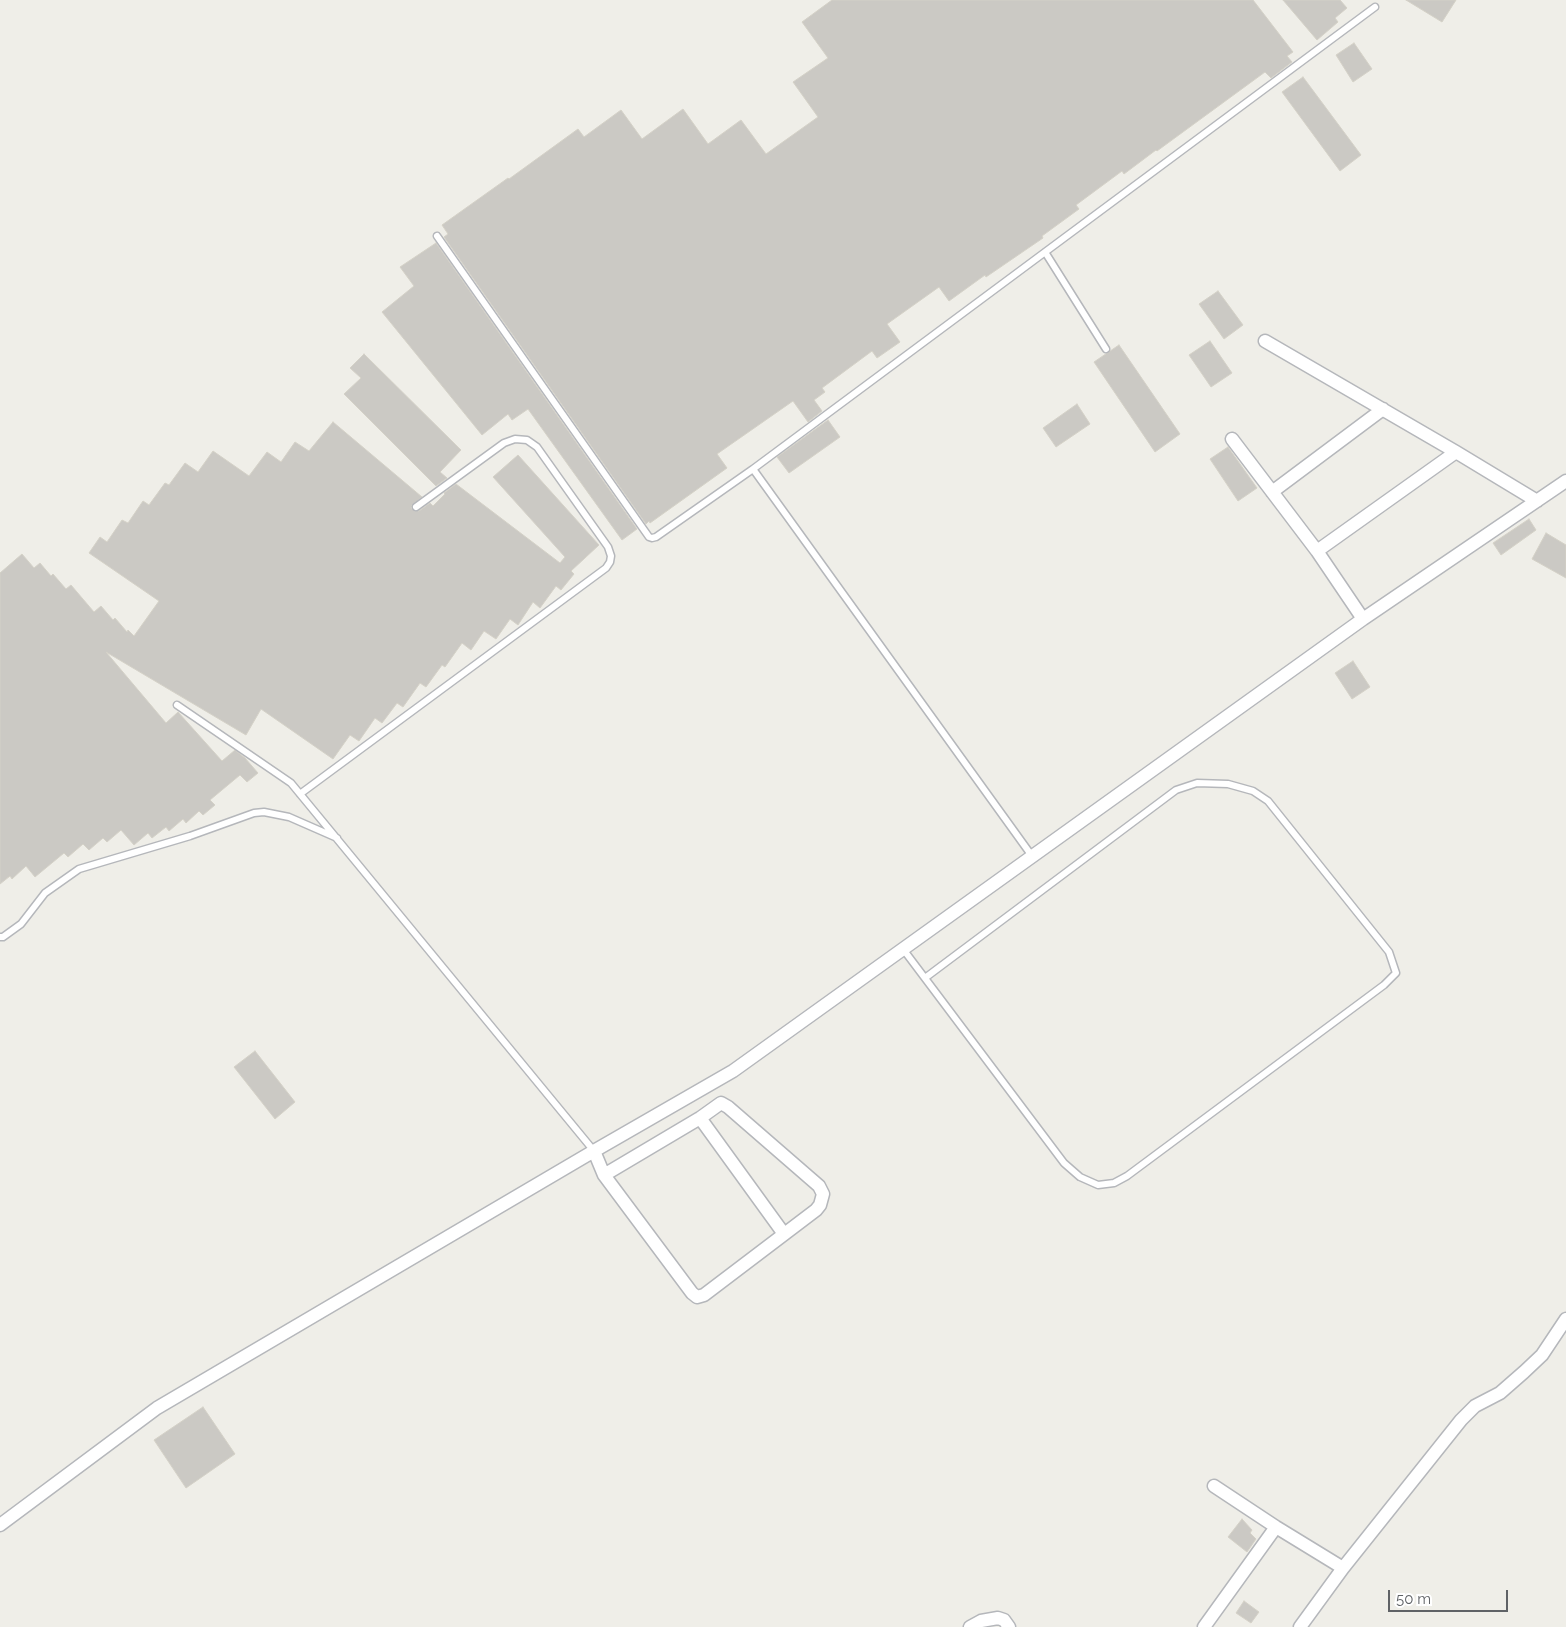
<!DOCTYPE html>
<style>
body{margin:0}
#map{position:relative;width:1566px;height:1627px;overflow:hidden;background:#efeee8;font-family:Raleway,sans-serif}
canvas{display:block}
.scale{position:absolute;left:1388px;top:1590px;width:120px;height:22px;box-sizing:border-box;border:2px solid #5f6266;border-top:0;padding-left:6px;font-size:15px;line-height:18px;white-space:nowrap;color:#5f6266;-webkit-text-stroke:4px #fff;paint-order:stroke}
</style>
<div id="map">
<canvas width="1566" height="1627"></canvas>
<div class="scale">50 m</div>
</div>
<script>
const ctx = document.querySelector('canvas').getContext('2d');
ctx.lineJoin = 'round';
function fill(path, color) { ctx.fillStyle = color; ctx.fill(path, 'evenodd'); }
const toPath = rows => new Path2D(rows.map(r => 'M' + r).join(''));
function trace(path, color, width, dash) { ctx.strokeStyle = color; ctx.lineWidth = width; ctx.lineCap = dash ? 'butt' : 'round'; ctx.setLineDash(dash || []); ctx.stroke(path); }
const building = toPath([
 [832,0,1253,0,1293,52,1287,56,1292,62,1271,78,1265,72,1157,151,1156,150,1124,174,1122,171,1076,205,1079,209,1042,236,1043,238,986,277,985,275,949,301,939,287,887,324,900,342,877,358,872,351,822,388,825,392,814,400,822,411,808,422,793,401,717,454,727,468,650,523,649,521,646,524,444,237,448,234,442,225,508,178,509,179,578,129,584,137,621,110,642,139,683,109,708,144,741,120,766,154,818,117,793,82,828,58,802,22,832,0],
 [1283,0,1340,0,1347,8,1335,18,1338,22,1317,40,1283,0],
 [1406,0,1456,0,1442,22,1406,0],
 [1354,43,1372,69,1353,82,1336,55,1354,43],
 [1303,77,1361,155,1340,171,1282,92,1303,77],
 [436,243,637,529,622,540,528,409,512,420,508,414,482,435,382,312,414,286,400,267,436,243],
 [1218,291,1243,325,1224,339,1199,304,1218,291],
 [1210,341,1232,373,1211,387,1189,355,1210,341],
 [1119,345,1180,434,1155,452,1094,362,1119,345],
 [364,354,461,450,440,472,447,478,436,486,344,394,361,378,350,368,364,354],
 [1077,404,1090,424,1056,447,1043,428,1077,404],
 [828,420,840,437,789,473,777,457,828,420],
 [333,422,422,497,412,505,411,508,414,511,419,511,430,503,433,506,445,494,444,493,456,484,560,563,565,557,493,477,518,455,599,545,571,571,574,574,561,590,556,586,540,608,533,602,518,625,510,619,496,639,484,631,471,650,462,643,445,667,442,665,426,687,420,683,403,707,397,703,382,723,375,718,359,741,350,735,333,759,261,709,246,735,106,652,166,723,178,712,222,761,235,750,245,758,258,773,247,782,240,775,210,800,215,805,203,815,199,811,186,823,183,819,169,831,166,827,152,838,148,833,134,845,121,830,107,842,103,838,89,850,83,844,68,857,64,853,35,877,26,866,12,879,10,876,0,884,0,573,22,554,34,568,40,563,51,576,53,574,66,589,71,585,94,612,101,606,113,620,115,618,127,632,128,630,134,636,159,601,89,553,100,537,107,542,122,520,128,523,143,501,149,505,165,483,169,485,185,463,198,472,213,451,249,476,267,452,281,462,295,442,309,451,333,422],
 [1228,447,1257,488,1238,501,1210,459,1228,447],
 [1529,519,1536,530,1501,555,1493,543,1529,519],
 [1546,533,1566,545,1566,578,1532,559,1546,533],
 [1353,661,1370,687,1352,699,1335,673,1353,661],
 [255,1051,295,1102,275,1119,234,1067,255,1051],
 [203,1407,235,1454,186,1488,154,1440,203,1407],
 [1242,1519,1252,1530,1250,1533,1256,1539,1247,1552,1228,1537,1242,1519],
 [1244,1601,1259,1612,1251,1623,1236,1613,1244,1601]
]);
fill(building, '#cbc9c4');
trace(building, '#d4d1c7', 1);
const lane = toPath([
 [437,236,649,537,652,538,656,537,753,469,1032,856],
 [1045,252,1106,349],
 [753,469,1375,7],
 [177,705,291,783,594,1151],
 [300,794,606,568,610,562,611,556,608,547,537,447,527,440,515,439,504,443,416,507],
 [0,937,3,937,21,924,45,893,79,869,190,836,254,813,264,812,289,817,337,838],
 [903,949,1064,1163,1080,1177,1098,1185,1114,1183,1127,1176,1384,985,1396,973,1389,952,1268,801,1253,791,1228,784,1197,783,1176,790,925,978]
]);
const street = toPath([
 [1265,341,1456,452,1537,501],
 [1232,439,1317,551,1363,619],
 [1272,492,1383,409],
 [1317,551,1456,452],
 [700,1118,784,1234],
 [594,1151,604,1175,692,1293,697,1297,704,1295,816,1210,820,1205,823,1194,819,1186,728,1107,721,1103,700,1118,604,1175],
 [1214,1486,1276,1527,1343,1568],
 [0,1525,157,1408,594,1151,733,1071,1363,619,1566,481],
 [970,1627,981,1621,998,1618,1004,1620,1009,1627],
 [1204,1627,1276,1527],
 [1300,1627,1343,1568,1461,1420,1475,1406,1500,1393,1524,1372,1542,1355,1566,1319]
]);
trace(lane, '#b5b7bb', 9);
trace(street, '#b5b7bb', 15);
trace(lane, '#fff', 6);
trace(street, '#fff', 12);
</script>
